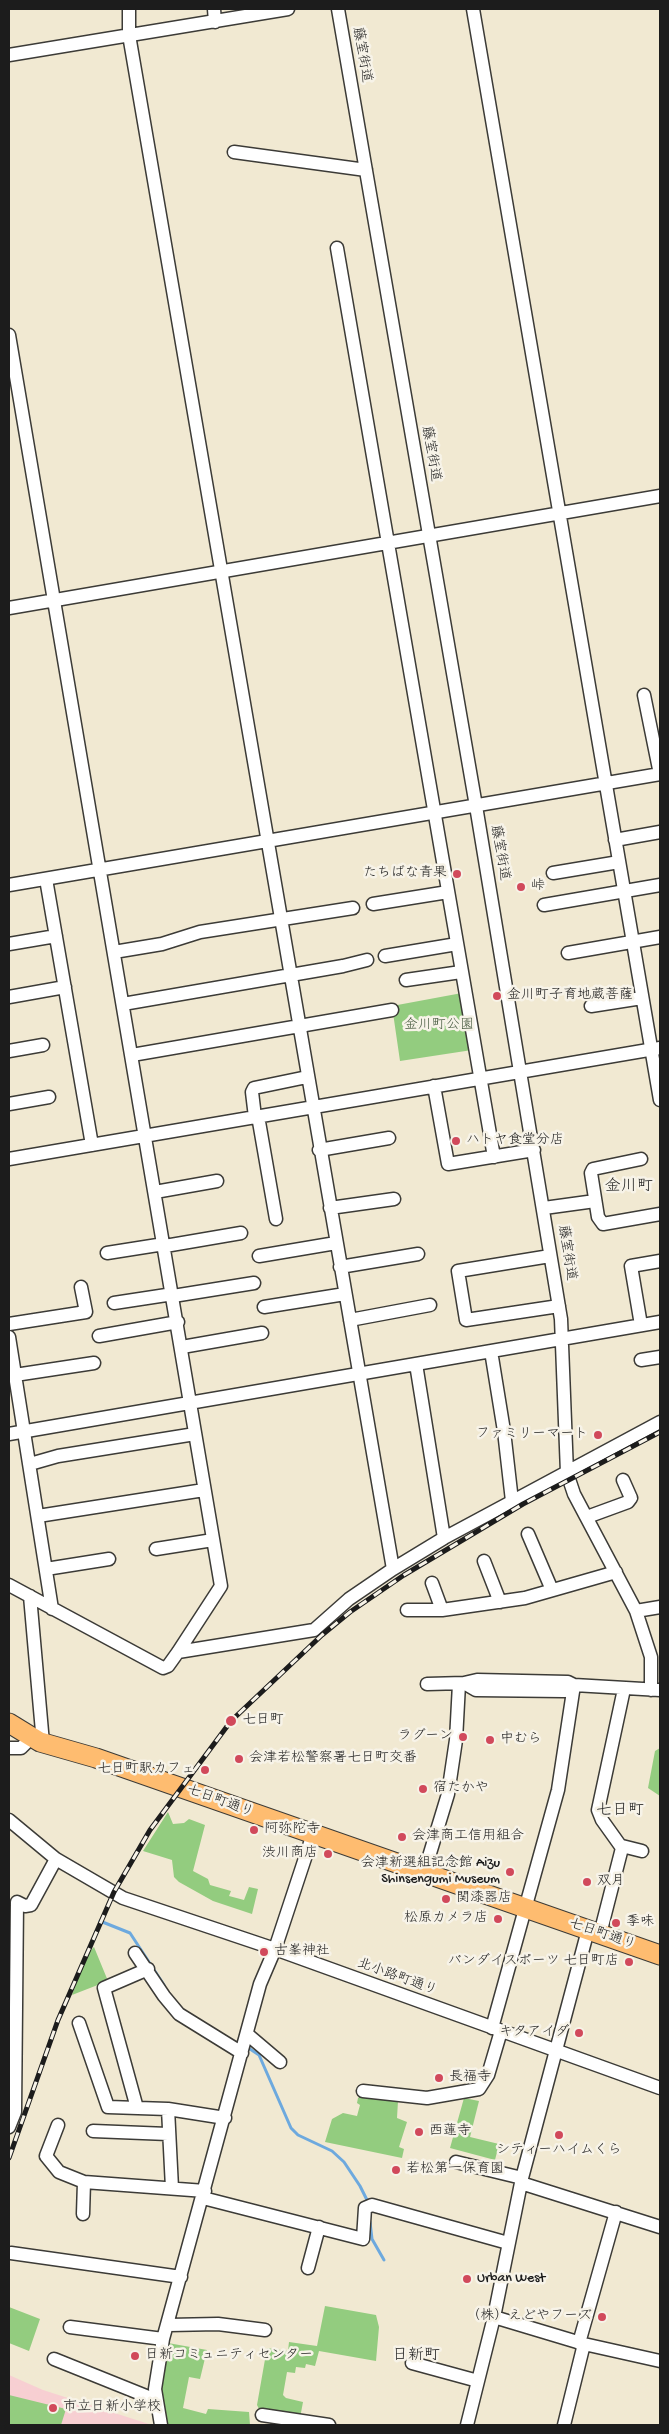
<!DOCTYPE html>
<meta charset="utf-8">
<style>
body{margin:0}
#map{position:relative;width:669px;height:2434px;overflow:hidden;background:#f1e9d2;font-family:"Gochi Hand",sans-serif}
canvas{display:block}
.frame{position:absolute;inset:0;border:10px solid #1c1c1c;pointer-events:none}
</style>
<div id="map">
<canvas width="669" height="2434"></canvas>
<div class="frame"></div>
</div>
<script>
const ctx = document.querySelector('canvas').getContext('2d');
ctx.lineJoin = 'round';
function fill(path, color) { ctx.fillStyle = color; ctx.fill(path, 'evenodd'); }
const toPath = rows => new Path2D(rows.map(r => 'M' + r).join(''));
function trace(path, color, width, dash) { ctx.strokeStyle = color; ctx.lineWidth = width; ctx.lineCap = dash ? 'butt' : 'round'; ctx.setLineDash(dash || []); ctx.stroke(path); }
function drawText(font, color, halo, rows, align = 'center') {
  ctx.font = font + ' "Gochi Hand","Klee One",sans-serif'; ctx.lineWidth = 5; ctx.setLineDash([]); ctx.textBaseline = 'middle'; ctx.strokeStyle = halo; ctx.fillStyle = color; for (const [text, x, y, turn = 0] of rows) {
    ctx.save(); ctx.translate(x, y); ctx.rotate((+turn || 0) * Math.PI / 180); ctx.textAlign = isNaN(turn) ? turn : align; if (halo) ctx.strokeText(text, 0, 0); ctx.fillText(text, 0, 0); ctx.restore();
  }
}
fill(toPath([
 [9,2375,43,2390,152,2425,9,2425]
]), '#f7cfd2');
fill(toPath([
 [462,993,472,1050,400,1061,392,1006],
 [660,1748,660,1796,648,1788,655,1751],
 [168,1812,173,1824,184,1823,189,1819,205,1825,193,1871,208,1879,210,1885,231,1891,229,1896,244,1900,249,1887,258,1889,252,1914,213,1901,179,1882,174,1877,172,1860,143,1851],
 [94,1947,108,1981,72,1995,87,1954],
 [362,2095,398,2101,397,2118,407,2122,399,2147,404,2149,402,2158,325,2142,332,2119,343,2113,357,2116,360,2105,357,2103,358,2098],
 [464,2098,479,2101,470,2137,499,2144,495,2160,450,2148],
 [325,2306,376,2315,379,2327,376,2361,319,2351,315,2366,306,2364,305,2368,296,2367,295,2373,287,2372,283,2395,286,2398,303,2402,300,2418,260,2411,257,2405,267,2348,288,2351,289,2342,317,2346],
 [9,2307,40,2319,29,2351,9,2343],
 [168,2343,207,2350,200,2379,189,2377,183,2408,206,2414,208,2409,249,2412,250,2425,164,2425,159,2400],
 [9,2395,66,2409,61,2425,9,2425]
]), '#93cc7f');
trace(toPath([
 [100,1921,130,1933,164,1985],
 [247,2047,259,2055,291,2128,298,2135,332,2151,344,2162,360,2186,369,2204],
 [370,2222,372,2239,384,2260]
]), '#6da9de', 3);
const minor = toPath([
 [129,9,129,35,393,1569],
 [214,9,215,22],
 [338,9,476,806,561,1319,567,1473,574,1494,636,1611,651,1657,651,1690],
 [473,9,660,1100],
 [9,55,288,9],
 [234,152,366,170],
 [337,248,494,1157],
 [9,335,221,1586,178,1652,168,1666,163,1668,9,1585],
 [9,608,660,496],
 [644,695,660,774],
 [615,840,660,832],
 [553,873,619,862],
 [46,879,92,1145],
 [9,885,660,774],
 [373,904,448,892],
 [544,905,660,885],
 [9,944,56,936],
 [114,952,162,944,200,932,353,908],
 [568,953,660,937],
 [385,956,457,944],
 [406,980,461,972],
 [9,997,65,987],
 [123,1004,343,966,367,960],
 [591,1006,642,998],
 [9,1051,43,1045],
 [132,1055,392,1010],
 [434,1086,448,1164,534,1150],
 [9,1104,49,1097],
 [258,1116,276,1219],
 [255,1117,252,1092,254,1088,307,1077],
 [319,1150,389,1138],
 [9,1159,660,1048],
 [641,1159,593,1169,591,1173,598,1217,603,1224,660,1214],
 [155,1192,217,1181],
 [330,1208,394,1199],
 [544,1208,595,1201],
 [165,1246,241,1233],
 [107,1253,164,1244],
 [259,1256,336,1243],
 [550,1256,458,1271,466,1320,559,1306],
 [340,1267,418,1254],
 [173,1296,254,1283],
 [114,1303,173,1294],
 [264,1307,345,1294],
 [350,1320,430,1305],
 [9,1324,86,1312,81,1287],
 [641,1325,631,1266,660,1261],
 [99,1336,178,1322],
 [9,1337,52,1609],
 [182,1347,262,1333],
 [491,1351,504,1431,512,1501],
 [641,1360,660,1357],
 [416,1364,444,1538],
 [15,1375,94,1363],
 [9,1434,660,1322],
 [30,1464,58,1456,195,1434],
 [38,1516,204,1490],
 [587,1517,628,1502,631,1498,623,1480],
 [528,1534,552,1590],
 [156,1549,213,1540],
 [484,1561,500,1602],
 [46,1569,109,1559],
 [432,1583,442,1610],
 [30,1596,43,1743],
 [407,1610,442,1610,525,1598,616,1572],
 [636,1611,660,1607],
 [178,1652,314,1630,349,1599,393,1569,444,1538,660,1422],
 [464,1683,477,1680,568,1682,574,1685,558,1790,492,2028],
 [427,1684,464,1683,476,1690,564,1691,574,1685,660,1690],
 [9,1748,21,1748,31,1738],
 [9,1820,56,1859,123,1898,275,1949,660,2088],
 [622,1846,642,1851],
 [424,1873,448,1794,456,1740,459,1684],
 [600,1934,622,1848,602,1820,598,1810,624,1689],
 [135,1953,164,1996,179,2014,242,2053],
 [79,2023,108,2107,168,2109,172,2188],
 [247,2034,280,2062],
 [363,2091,427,2098,479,2089,488,2075,501,2031],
 [137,2108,104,1988,148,1969],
 [168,2109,225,2118],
 [58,2125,46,2156,59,2172,84,2182,205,2191],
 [9,2127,15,2112,17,1902,25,1906,31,1905,56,1859],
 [93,2131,168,2134],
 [456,2162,522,2178],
 [521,2183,660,2227],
 [203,2198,363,2239,365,2208,372,2205,508,2243],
 [83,2214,84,2182],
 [11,2253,181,2277],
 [308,2268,319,2227],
 [494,2317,584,2344,660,2361],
 [169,2325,218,2324,265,2330],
 [70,2327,163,2339],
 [579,2343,616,2212],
 [54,2359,156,2400],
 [412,2363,478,2381],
 [262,2415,329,2425],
 [161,2425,155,2389,163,2339,260,1984,275,1949,313,1834],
 [467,2425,494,2317,522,2178,588,1930],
 [564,2425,584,2344]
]);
const highway = toPath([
 [9,1723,40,1742,96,1758,660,1955]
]);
trace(minor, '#3c3b37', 15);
trace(highway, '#3c3b37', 21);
trace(minor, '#fff', 12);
trace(highway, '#febc70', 19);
const rail = toPath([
 [9,2158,58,2020,114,1892,150,1830,231,1721,322,1635,350,1612,404,1575,523,1504,660,1432]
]);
trace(rail, '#1c1c1c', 5);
trace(rail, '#f7f3e8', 3, [9]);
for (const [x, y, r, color] of [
 [457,874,5,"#d1495b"],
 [521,887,5,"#d1495b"],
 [497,996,5,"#d1495b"],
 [456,1141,5,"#d1495b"],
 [598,1435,5,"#d1495b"],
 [231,1721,6,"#d1495b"],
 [463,1737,5,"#d1495b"],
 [490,1740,5,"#d1495b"],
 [239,1759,5,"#d1495b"],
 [205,1770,5,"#d1495b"],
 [423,1789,5,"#d1495b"],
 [254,1830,5,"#d1495b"],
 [402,1837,5,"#d1495b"],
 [328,1854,5,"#d1495b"],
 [510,1872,5,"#d1495b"],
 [587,1882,5,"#d1495b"],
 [446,1899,5,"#d1495b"],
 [498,1919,5,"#d1495b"],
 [616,1923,5,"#d1495b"],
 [264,1952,5,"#d1495b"],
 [629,1962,5,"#d1495b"],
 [579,2033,5,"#d1495b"],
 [439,2078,5,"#d1495b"],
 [419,2132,5,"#d1495b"],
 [559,2135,5,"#d1495b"],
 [396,2170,5,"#d1495b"],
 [467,2279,5,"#d1495b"],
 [602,2317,5,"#d1495b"],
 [135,2356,5,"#d1495b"],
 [53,2408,5,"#d1495b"]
]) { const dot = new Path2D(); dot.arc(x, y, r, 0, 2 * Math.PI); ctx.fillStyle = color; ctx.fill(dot); trace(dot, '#f7f3e8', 2); }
drawText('14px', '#1c1c1c', '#f7f3e8', [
 ["藤室街道",361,55,80],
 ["藤室街道",430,454,80],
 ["藤室街道",499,853,80],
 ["藤室街道",566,1253,81],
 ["七日町通り",220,1802,20],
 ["七日町通り",602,1935,19],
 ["北小路町通り",397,1978,20]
]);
drawText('14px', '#1c1c1c', '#f7f3e8', [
 ["たちばな青果",447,874,"right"],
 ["峠",531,887],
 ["金川町子育地蔵菩薩",507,996],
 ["ハトヤ食堂分店",466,1141],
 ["ファミリーマート",588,1435,"right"],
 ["七日町",242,1721],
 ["ラグーン",453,1737,"right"],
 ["中むら",500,1740],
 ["会津若松警察署七日町交番",249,1759],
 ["七日町駅カフェ",195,1770,"right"],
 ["宿たかや",433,1789],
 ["阿弥陀寺",264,1830],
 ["会津商工信用組合",412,1837],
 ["渋川商店",318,1854,"right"],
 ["会津新選組記念館 Aizu",500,1864,"right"],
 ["Shinsengumi Museum",500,1880,"right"],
 ["双月",597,1882],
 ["関漆器店",456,1899],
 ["松原カメラ店",488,1919,"right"],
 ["季味",626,1923],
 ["古峯神社",274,1952],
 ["バンダイスポーツ 七日町店",619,1962,"right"],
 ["キタアイダ",569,2033,"right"],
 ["長福寺",449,2078],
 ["西蓮寺",429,2132],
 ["シティーハイムくら",559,2151,"center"],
 ["若松第一保育園",406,2170],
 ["Urban West",477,2279],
 ["（株）えどやフーズ",592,2317,"right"],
 ["日新コミュニティセンター",145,2356],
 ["市立日新小学校",63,2408]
], 'left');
drawText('14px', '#465a3f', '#f7f3e8', [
 ["金川町公園",439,1026]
]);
drawText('16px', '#1c1c1c', '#f7f3e8', [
 ["金川町",629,1188],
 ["七日町",620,1812],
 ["日新町",416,2357]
]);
</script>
